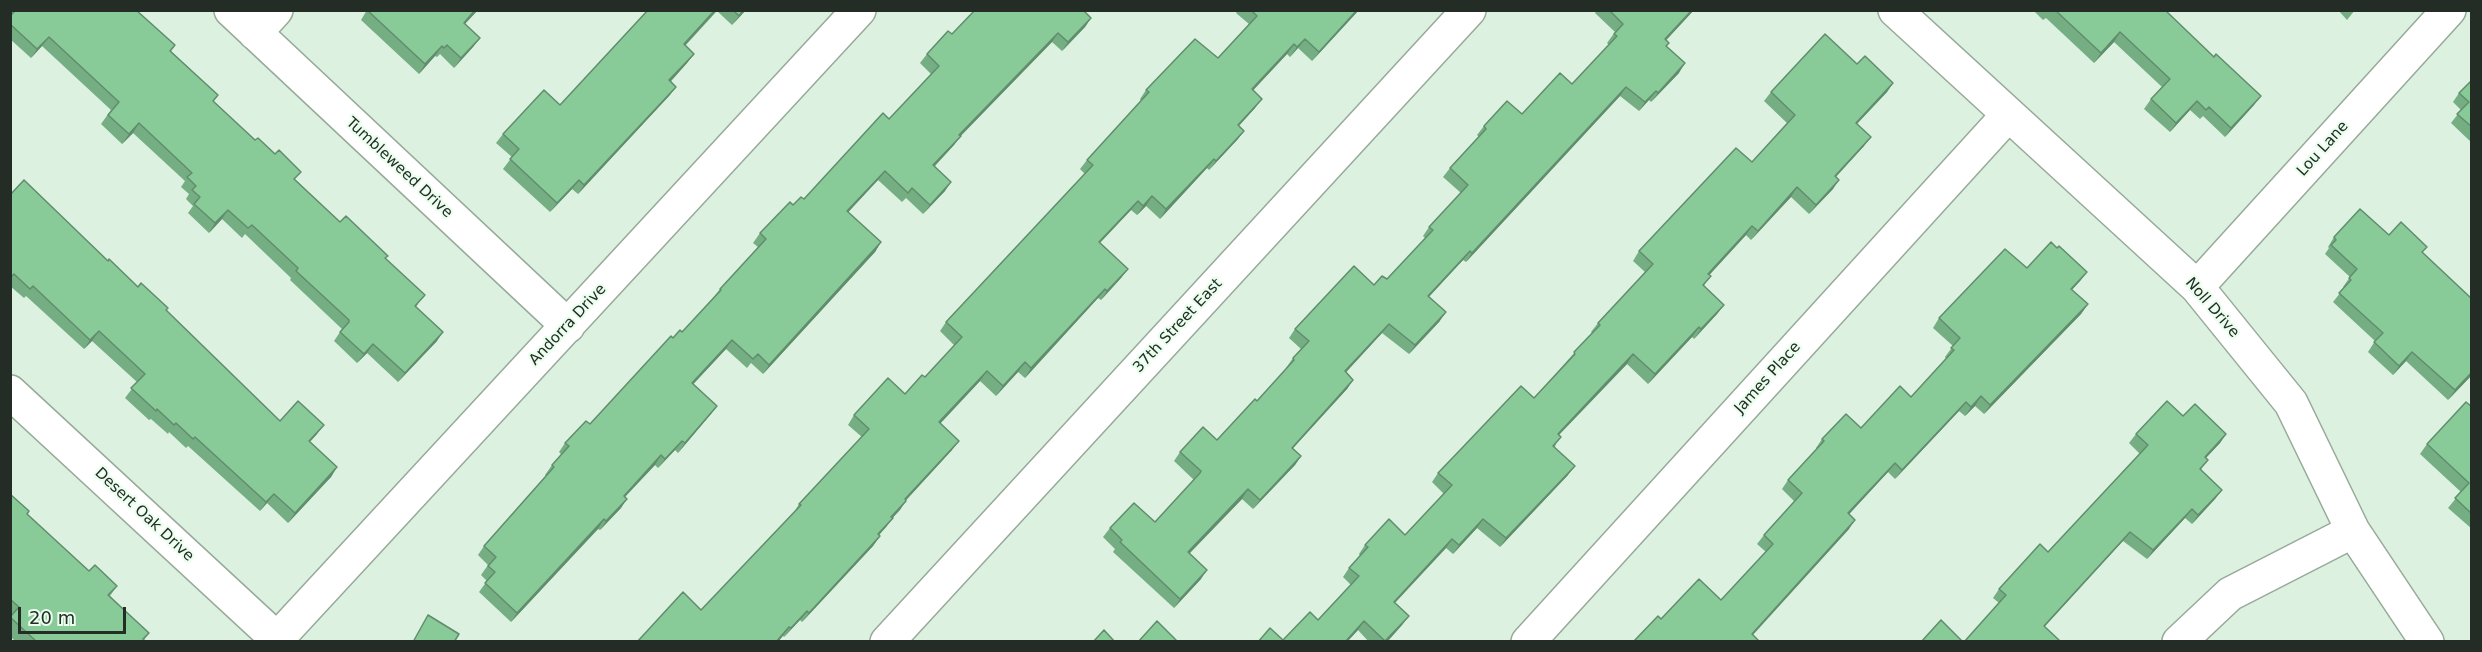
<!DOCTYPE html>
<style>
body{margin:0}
#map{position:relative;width:2482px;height:652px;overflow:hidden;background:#dcf1e0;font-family:"DejaVu Sans",sans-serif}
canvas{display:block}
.frame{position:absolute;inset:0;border:12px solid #242c26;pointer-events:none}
.scale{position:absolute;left:18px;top:607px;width:108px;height:27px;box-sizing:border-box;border:3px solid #242c26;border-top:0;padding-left:8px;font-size:18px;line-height:21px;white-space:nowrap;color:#242c26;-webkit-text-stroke:4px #eafeee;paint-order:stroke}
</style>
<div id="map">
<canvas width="2482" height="652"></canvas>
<div class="frame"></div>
<div class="scale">20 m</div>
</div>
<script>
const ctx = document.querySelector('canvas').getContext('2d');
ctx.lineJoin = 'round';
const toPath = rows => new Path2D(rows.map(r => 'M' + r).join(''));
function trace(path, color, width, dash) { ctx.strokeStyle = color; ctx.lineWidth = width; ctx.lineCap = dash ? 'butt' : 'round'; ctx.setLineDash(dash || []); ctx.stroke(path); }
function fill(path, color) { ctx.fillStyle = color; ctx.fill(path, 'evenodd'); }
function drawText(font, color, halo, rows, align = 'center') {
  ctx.font = font + ' "DejaVu Sans",sans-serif'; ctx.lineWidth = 4.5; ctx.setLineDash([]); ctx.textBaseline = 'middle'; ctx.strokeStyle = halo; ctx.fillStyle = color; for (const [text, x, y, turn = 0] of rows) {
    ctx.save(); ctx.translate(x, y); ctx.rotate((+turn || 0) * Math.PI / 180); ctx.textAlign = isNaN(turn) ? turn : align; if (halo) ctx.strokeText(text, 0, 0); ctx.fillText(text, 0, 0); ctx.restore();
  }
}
const minor = toPath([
 [231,10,568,326],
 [1895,10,2197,287,2291,403,2353,531,2427,642],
 [255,33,276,10],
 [2197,287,2449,10],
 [10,392,277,639,859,10],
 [887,642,1469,10],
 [1528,642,2008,115],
 [2179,642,2230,594,2353,531]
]);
trace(minor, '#97aa9a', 36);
trace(minor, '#fff', 33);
fill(toPath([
 [10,10,136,10,175,45,171,51,218,95,213,101,340,222,386,259,418,304,416,307,437,341,398,382,367,353,357,363,334,341,342,329,290,280,291,278,245,234,242,238,222,219,209,233,188,213,193,206,186,199,189,194,181,187,185,181,133,133,122,144,101,124,111,110,42,46,31,58,10,39],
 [367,10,478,10,465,24,480,38,473,47,454,68,440,54,437,57,435,56,419,74,361,20],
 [648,10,746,10,732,25,717,11,685,46,694,54,687,63,671,81,676,87,669,96,578,194,572,189,550,212,503,169,512,157,496,143,503,134,560,105],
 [1238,10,1359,10,1312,61,1298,48,1290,57,1287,54,1253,90,1255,108,1239,126,1244,131,1237,140,1209,170,1207,168,1160,219,1146,206,1137,215,1131,210,1100,243,1128,269,1121,278,1101,300,1098,298,1025,378,1018,372,996,396,980,381,940,424,952,450,906,500,886,527,879,535,880,536,873,546,802,622,800,620,784,637,783,636,778,642,637,642,701,610,793,514,799,504,862,437,848,425,854,415,905,394,925,377,955,346,940,331,946,322,1085,174,1080,169,1087,160,1141,101,1140,99,1146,90,1218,58,1249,24,1236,13],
 [1597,10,1694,10,1666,40,1667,46,1679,73,1651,102,1649,100,1639,111,1620,96,1466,262,1463,260,1429,297,1446,312,1439,322,1409,354,1382,333,1346,372,1353,380,1347,389,1293,448,1301,456,1295,465,1253,509,1242,499,1190,553,1201,579,1174,608,1113,552,1115,549,1103,537,1110,528,1155,522,1194,480,1174,461,1180,452,1217,440,1257,401,1287,368,1286,368,1293,358,1301,349,1289,338,1295,329,1374,285,1387,279,1425,238,1423,236,1429,227,1461,193,1443,177,1450,168,1479,137,1477,135,1484,126,1522,114,1572,84,1609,45,1607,43,1615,32,1595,13],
 [2033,10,2165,10,2254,105,2225,137,2203,116,2200,119,2190,110,2170,132,2144,109,2151,99,2162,87,2114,42,2094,63,2046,18,2043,20],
 [2338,10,2355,10,2347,20],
 [1091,18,1085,27,1062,51,1052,42,960,136,954,145,935,166,945,191,923,214,906,198,902,202,878,180,848,212,881,242,875,252,763,374,751,363,747,368,726,349,693,384,717,406,710,415,678,453,675,450,658,468,655,465,625,497,621,508,600,530,598,529,511,622,479,592,487,581,481,575,488,565,478,555,484,546,546,476,545,475,552,465,562,455,559,452,565,443,590,424,673,338,682,332,713,298,720,289,758,247,753,243,760,233,793,205,804,199,889,119,931,74,920,63,927,54,952,34],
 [1857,64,1893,83,1887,92,1857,124,1864,146,1836,177,1833,189,1809,214,1791,197,1751,240,1746,235,1709,275,1704,286,1724,305,1717,314,1694,339,1692,337,1648,384,1627,364,1559,435,1555,447,1568,475,1500,547,1477,528,1453,554,1446,548,1395,603,1409,616,1402,625,1387,642,1369,642,1358,630,1347,642,1258,642,1283,640,1318,620,1351,585,1343,577,1349,568,1360,556,1359,554,1365,545,1405,535,1444,494,1432,482,1438,473,1534,398,1592,333,1591,332,1598,323,1645,272,1633,261,1639,251,1752,162,1787,123,1764,101,1771,92],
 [2472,80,2472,143,2451,123,2461,110,2453,102,2459,93],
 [10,195,108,261,166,310,280,421,317,434,310,442,337,467,331,477,288,523,267,503,260,511,188,446,186,448,169,432,168,434,151,419,149,420,125,398,137,382,92,341,84,349,26,296,24,298,10,286],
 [2389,235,2423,253,2472,299,2472,375,2448,400,2406,361,2393,375,2368,352,2375,341,2333,302,2344,288,2343,287,2350,277,2325,254,2329,248,2328,247,2334,237],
 [2057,248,2087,272,2080,281,2072,290,2088,304,2081,314,1984,414,1975,406,1965,416,1959,411,1895,479,1888,472,1849,514,1849,529,1753,635,1661,619,1721,600,1766,552,1757,544,1764,535,1795,502,1782,489,1788,480,1817,449,1816,448,1822,439,1861,428,1911,397,1946,359,1945,357,1953,346,1933,328,1939,318,2027,268],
 [2472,407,2472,529,2448,508,2461,492,2420,454,2427,444],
 [2183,416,2226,434,2220,443,2206,458,2201,470,2222,490,2215,499,2192,524,2185,518,2147,559,2123,541,1999,603,1993,598,1999,589,2048,552,2140,454,2129,443,2136,434],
 [10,494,29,511,27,514,89,571,117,586,110,596,149,633,144,640,146,642,16,642,10,636]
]), '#76ae84');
fill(toPath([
 [475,10,478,10,457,32,464,23],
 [715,10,717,10,677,54,684,44],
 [743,10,746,10,732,25,739,16],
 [1357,10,1359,10,1312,61,1319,52],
 [1692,10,1694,10,1658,49,1665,39],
 [1091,18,1085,27,1062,51,1068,42],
 [2120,32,2114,42,2094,63,2101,53],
 [1058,33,1052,42,953,144,959,135],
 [49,37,42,46,31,58,37,49],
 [480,38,473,47,454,68,461,58],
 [1305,39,1298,48,1290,57,1297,47],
 [1294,44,1287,54,1245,99,1252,89],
 [442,46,435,56,419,74,425,64],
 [694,54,687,63,663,90,669,80],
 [1685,63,1679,73,1651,102,1658,93],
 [1893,83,1887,92,1849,132,1856,123],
 [676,87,669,96,578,194,584,185],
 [1626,87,1620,96,1466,262,1472,253],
 [1656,91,1649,100,1639,111,1645,102],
 [2261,96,2254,105,2225,137,2231,128],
 [1262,99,1255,108,1231,134,1238,125],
 [2197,101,2190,110,2170,132,2176,123],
 [139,123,133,133,122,144,129,134],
 [1244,131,1237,140,1209,170,1216,161],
 [961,136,954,145,927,174,933,165],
 [1871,137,1864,146,1828,185,1835,176],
 [1214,159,1207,168,1160,219,1166,209],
 [885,171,878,180,841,220,847,211],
 [579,180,572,189,550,212,557,203],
 [1839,180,1833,189,1809,214,1816,205],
 [951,182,945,191,923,214,930,205],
 [1797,187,1791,197,1751,240,1758,231],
 [1152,196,1146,206,1137,215,1143,206],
 [1138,201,1131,210,1092,251,1099,242],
 [228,210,222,219,209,233,215,223],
 [1752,226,1746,235,1702,283,1708,274],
 [881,242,875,252,763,374,769,365],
 [1470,251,1463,260,1421,305,1428,296],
 [1128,269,1121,278,1101,300,1107,291],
 [2087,272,2080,281,2064,298,2071,289],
 [1105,289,1098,298,1025,378,1031,368],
 [2088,304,2081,314,1984,414,1990,405],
 [1724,305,1717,314,1694,339,1701,329],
 [1446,312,1439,322,1409,354,1415,345],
 [1389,324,1382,333,1338,381,1345,371],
 [1699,327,1692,337,1648,384,1655,374],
 [99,331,92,341,84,349,90,340],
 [443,332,437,341,398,382,405,373],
 [732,340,726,349,686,392,692,383],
 [373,344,367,353,357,363,364,354],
 [2412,352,2406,361,2393,375,2399,366],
 [1633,354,1627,364,1551,443,1558,434],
 [1025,362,1018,372,996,396,1003,386],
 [987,371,980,381,932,432,939,422],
 [2472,372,2472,375,2448,400,2455,390],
 [1353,380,1347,389,1285,457,1292,448],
 [1981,396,1975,406,1965,416,1971,407],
 [1966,402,1959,411,1895,479,1902,470],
 [717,406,710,415,678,453,685,443],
 [324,425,317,434,302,450,309,441],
 [2226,434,2220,443,2198,466,2205,457],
 [682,441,675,450,658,468,665,459],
 [959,441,952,450,898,509,905,499],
 [661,455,655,465,617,505,624,496],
 [1301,456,1295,465,1253,509,1260,500],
 [1895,463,1888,472,1841,523,1848,513],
 [1575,466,1568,475,1500,547,1506,538],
 [337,467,331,477,288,523,295,513],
 [1248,489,1242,499,1182,561,1188,552],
 [2222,490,2215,499,2192,524,2198,515],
 [274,494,267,503,260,511,266,502],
 [627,499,621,508,600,530,606,521],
 [906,501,900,510,885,526,891,517],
 [2192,509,2185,518,2147,559,2153,550],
 [893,518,886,527,871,544,878,534],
 [604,519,598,529,511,622,517,613],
 [1483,519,1477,528,1453,554,1459,545],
 [1855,520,1849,529,1746,642,1752,634],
 [2130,532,2123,541,2037,635,2044,626],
 [880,536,873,546,802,622,809,613],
 [1452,539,1446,548,1387,611,1394,602],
 [1207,570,1201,579,1174,608,1180,599],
 [807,611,800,620,784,637,791,628],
 [1409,616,1402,625,1387,642,1385,642],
 [1364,621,1358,630,1347,642,1345,642],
 [789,627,778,642,776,642]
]), '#608d6b');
const building = toPath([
 [15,10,136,10,175,45,170,51,218,95,213,101,255,140,258,138,275,154,279,150,301,172,294,179,340,222,346,216,388,256,385,258,425,295,415,306,443,332,405,373,373,344,364,354,340,332,349,322,349,320,296,271,298,268,252,225,248,228,228,210,215,223,194,204,200,197,192,190,196,186,187,177,192,173,139,123,129,134,108,115,119,102,49,37,37,49,10,24,10,16,15,11,15,10],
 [367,10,475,10,464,23,480,38,461,58,447,45,444,48,442,46,425,64,367,10],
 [648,10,715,10,684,44,694,54,669,80,676,87,584,185,579,180,557,203,510,159,519,149,503,134,544,90,560,105,648,10],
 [733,10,743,10,739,16,733,10],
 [975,10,1083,10,1091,18,1068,42,1058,33,959,135,961,136,933,165,951,182,930,205,912,188,908,193,885,171,847,211,881,242,769,365,758,354,753,359,732,340,692,383,717,406,685,443,682,441,665,459,661,455,624,496,627,499,606,521,604,519,517,613,485,583,495,572,488,566,496,557,484,546,554,467,552,465,569,446,565,443,586,421,590,424,671,336,673,338,680,330,682,332,721,290,720,289,766,239,760,233,790,202,793,205,801,197,804,199,883,113,889,119,939,66,927,54,948,31,952,34,975,10],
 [1251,10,1357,10,1319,52,1305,39,1297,47,1294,44,1252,89,1262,99,1238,125,1244,131,1216,161,1214,159,1166,209,1152,196,1143,206,1138,201,1099,242,1128,269,1107,291,1105,289,1031,368,1025,362,1003,386,987,371,939,422,959,441,905,499,906,501,891,517,893,518,878,534,880,536,809,613,807,611,791,628,789,627,776,642,637,642,683,592,701,610,801,505,799,504,869,429,854,415,888,378,905,394,922,375,925,377,962,337,946,322,1093,165,1087,160,1149,92,1146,90,1195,39,1218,58,1257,16,1251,10],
 [1609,10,1692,10,1665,39,1669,43,1666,46,1685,63,1658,93,1656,91,1645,102,1626,87,1472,253,1470,251,1428,296,1446,312,1415,345,1389,324,1345,371,1353,380,1292,448,1301,456,1260,500,1248,489,1188,552,1207,570,1180,599,1120,542,1122,540,1110,528,1134,503,1155,522,1200,473,1201,471,1180,452,1203,427,1217,440,1255,399,1257,401,1294,360,1293,358,1309,341,1295,329,1354,266,1374,285,1382,276,1387,279,1433,230,1429,227,1468,185,1450,168,1486,129,1484,126,1507,101,1522,114,1560,73,1572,84,1617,36,1614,34,1623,24,1609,10],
 [2055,10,2165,10,2214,57,2216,54,2261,96,2231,128,2209,107,2206,110,2197,101,2176,123,2151,99,2170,79,2120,32,2101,53,2055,10],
 [1825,34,1857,64,1865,56,1893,83,1856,123,1871,137,1835,176,1839,180,1816,205,1797,187,1758,231,1752,226,1708,274,1711,276,1703,285,1724,305,1701,329,1699,327,1655,374,1633,354,1558,434,1561,437,1553,446,1575,466,1506,538,1483,519,1459,545,1452,539,1394,602,1409,616,1385,641,1364,621,1345,642,1258,642,1270,628,1283,640,1310,612,1318,620,1359,576,1349,568,1368,547,1365,545,1389,519,1405,535,1452,485,1438,473,1462,448,1521,386,1534,398,1575,354,1574,352,1600,325,1598,323,1653,264,1639,251,1736,148,1752,162,1795,115,1771,92,1825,34],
 [2472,80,2472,127,2457,114,2469,102,2459,93,2472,80],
 [24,180,108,261,109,259,138,287,141,283,168,308,166,310,280,421,298,401,324,425,309,441,337,467,295,513,274,494,266,502,195,437,193,439,176,423,174,425,157,409,156,411,131,388,145,374,99,331,90,340,33,286,30,289,14,274,12,276,10,275,10,195,24,180],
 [2360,209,2389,235,2401,222,2427,247,2422,252,2472,299,2472,372,2455,390,2412,352,2399,366,2374,342,2383,333,2339,293,2351,280,2349,278,2357,269,2331,245,2336,240,2334,237,2360,209],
 [2051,242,2057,248,2059,246,2087,272,2071,289,2088,304,1990,405,1981,396,1971,407,1966,402,1902,470,1895,463,1848,513,1855,520,1752,634,1760,642,1634,641,1658,616,1661,619,1699,579,1721,600,1773,544,1764,535,1802,493,1788,480,1824,441,1822,439,1846,414,1861,428,1900,386,1911,397,1954,350,1951,348,1960,338,1939,318,2005,249,2027,268,2051,242],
 [2167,401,2183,416,2195,404,2226,434,2205,457,2208,460,2200,469,2222,490,2198,515,2192,509,2153,550,2130,532,2044,626,2059,640,2058,642,1964,642,2006,595,1999,589,2040,544,2048,552,2148,445,2136,434,2167,401],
 [2466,402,2472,407,2472,514,2455,498,2469,483,2427,444,2466,402],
 [10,494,29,511,27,514,89,571,95,565,117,586,108,595,149,633,143,639,146,642,37,642,10,617,19,607,10,599,10,494],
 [428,615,459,634,454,642,413,642,428,615],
 [1941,620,1963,642,1921,642,1941,620],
 [1157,621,1178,642,1138,642,1157,621],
 [1104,630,1115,642,1093,642,1104,630]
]);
fill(building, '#89ca99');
trace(building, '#608d6b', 1.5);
drawText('15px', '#242c26', '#eafeee', [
 ["Lou Lane",2323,149,-48],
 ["Tumbleweed Drive",399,168,43],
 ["Noll Drive",2212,308,49],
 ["Andorra Drive",568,325,-47],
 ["37th Street East",1178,326,-47],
 ["James Place",1768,378,-48],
 ["Desert Oak Drive",144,515,43]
]);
</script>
